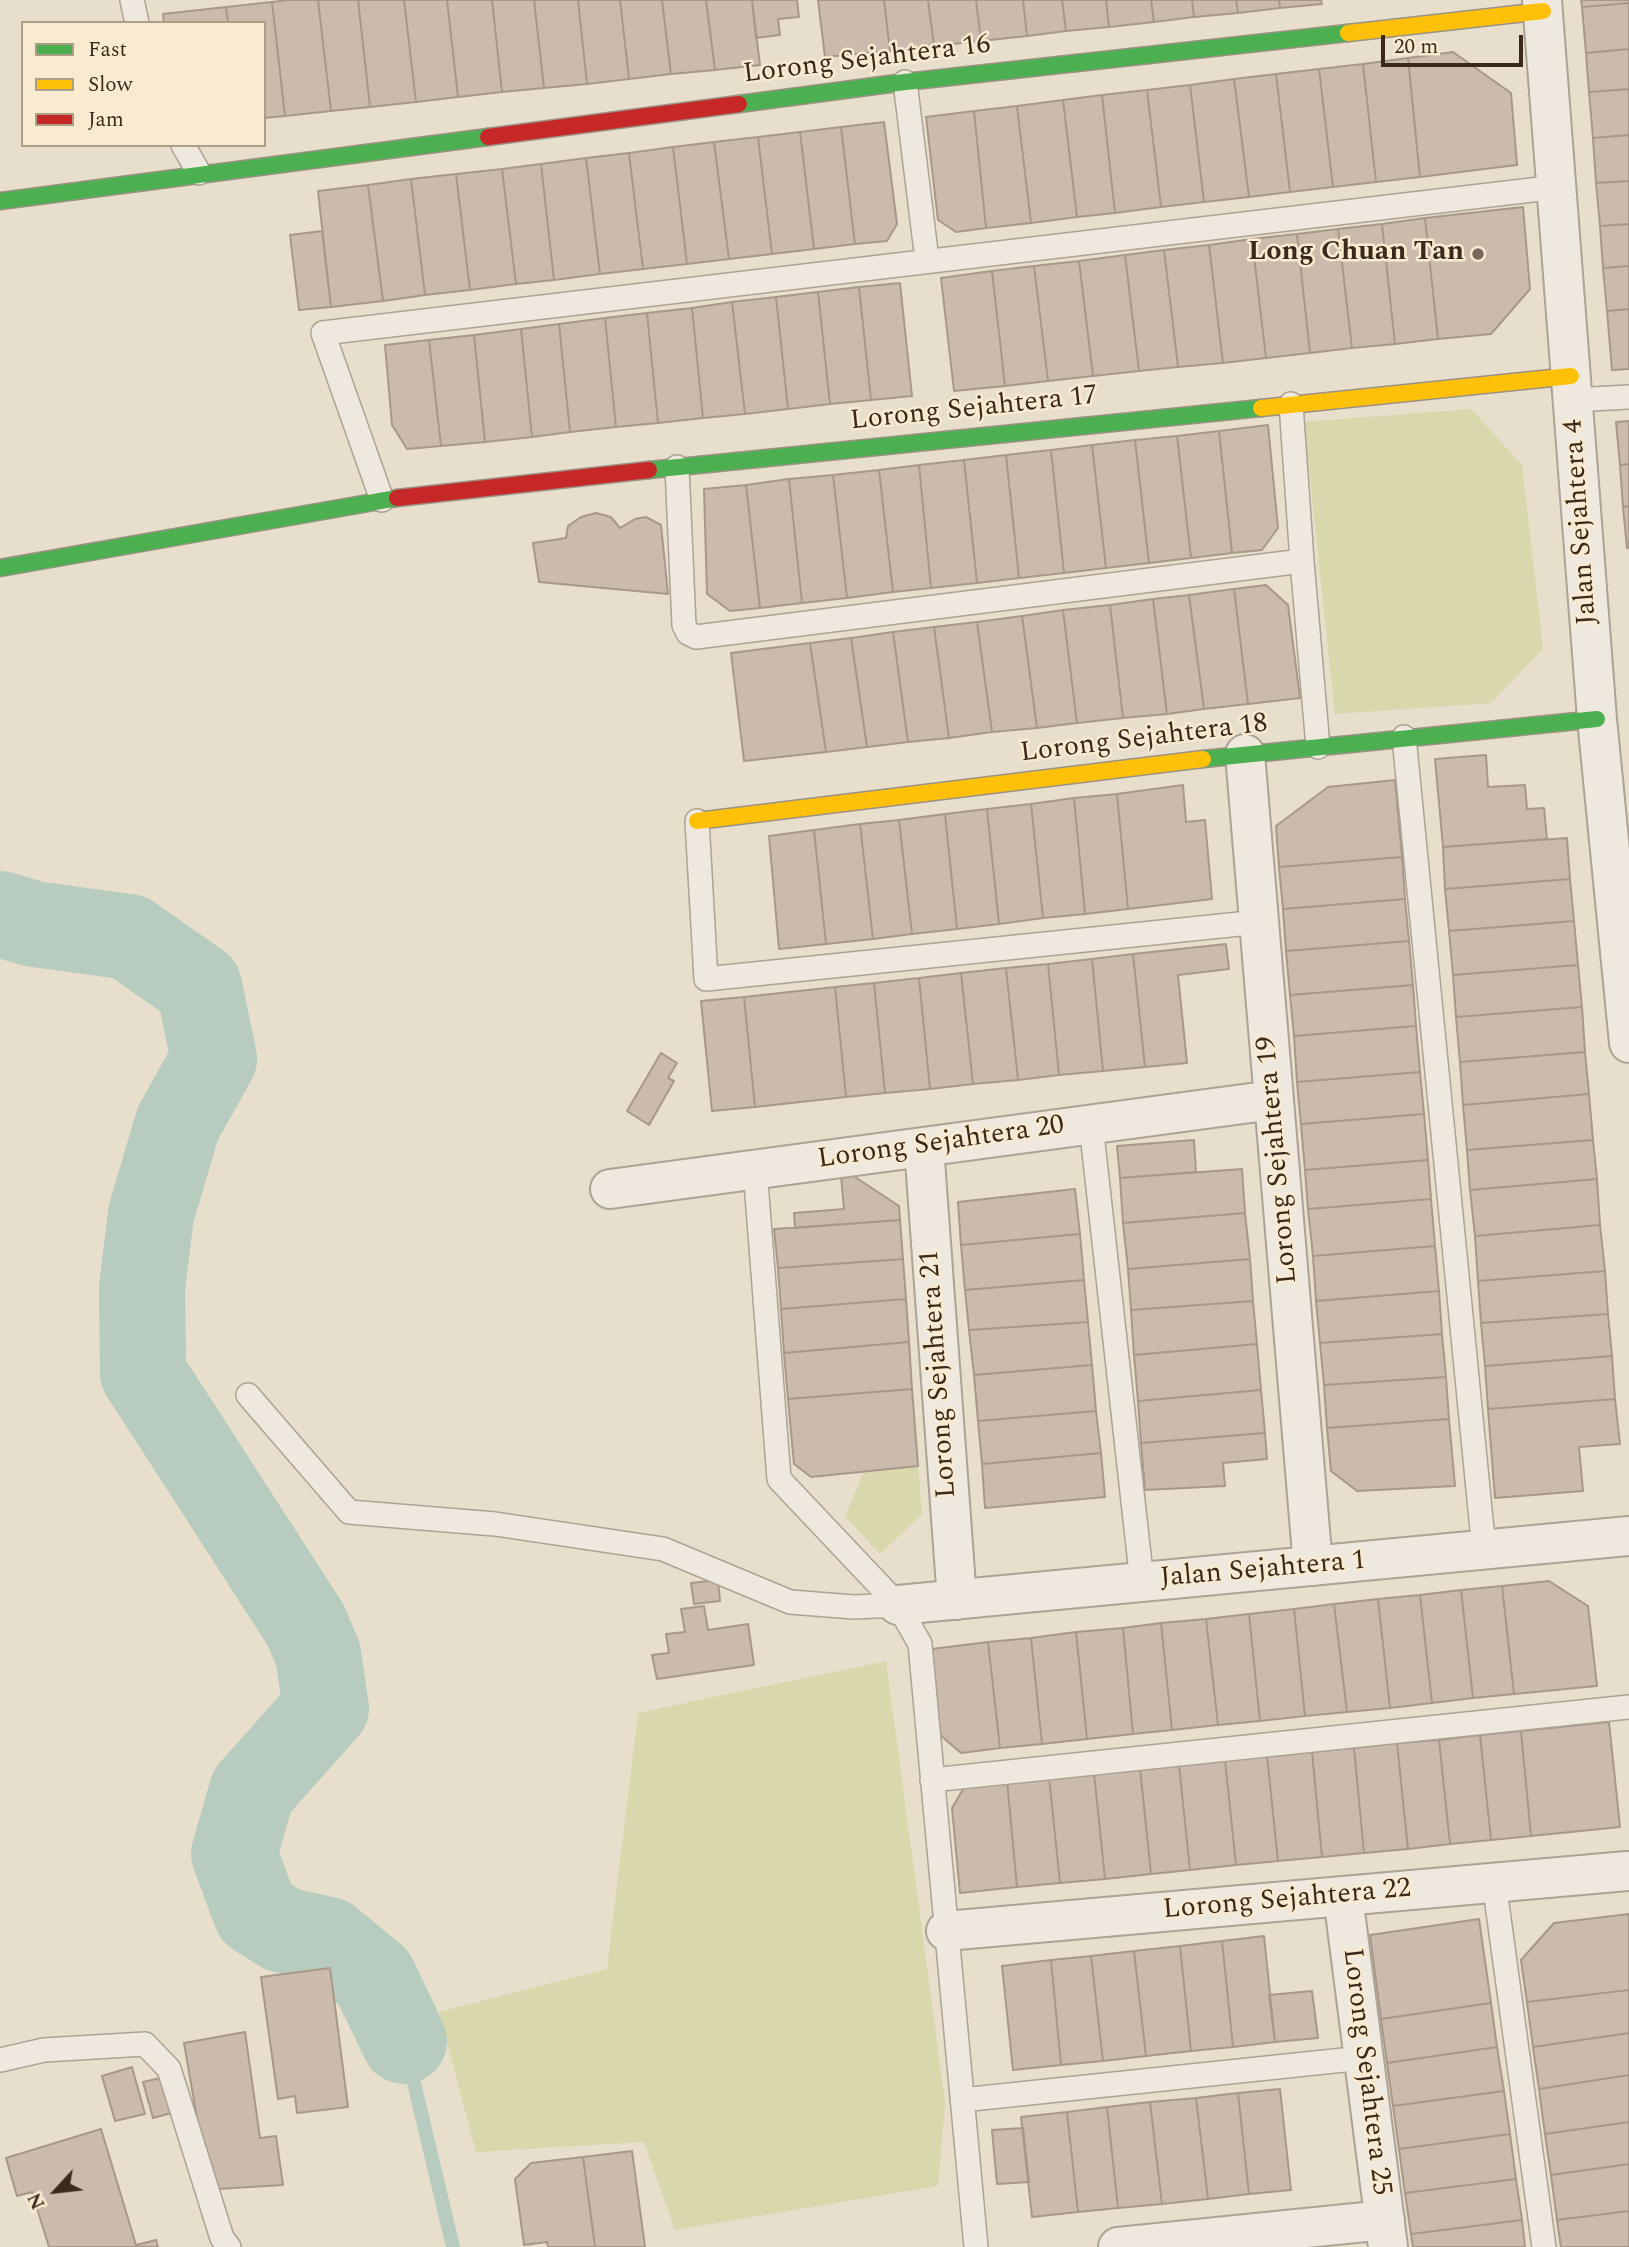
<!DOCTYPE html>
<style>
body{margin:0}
#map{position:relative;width:1629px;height:2247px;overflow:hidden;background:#e7decb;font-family:Spectral,serif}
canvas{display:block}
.legend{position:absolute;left:21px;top:21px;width:245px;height:126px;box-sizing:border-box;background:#f9ebd0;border:2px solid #ad9e88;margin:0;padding:9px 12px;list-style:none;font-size:21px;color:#3b2a1c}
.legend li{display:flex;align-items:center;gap:14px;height:35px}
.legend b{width:35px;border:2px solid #ad9e88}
.north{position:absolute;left:21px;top:2156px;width:70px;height:70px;-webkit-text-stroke:5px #f9ebd0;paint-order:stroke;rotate:243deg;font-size:19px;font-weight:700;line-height:28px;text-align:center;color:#3b2a1c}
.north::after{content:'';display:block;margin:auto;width:24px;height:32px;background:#3b2a1c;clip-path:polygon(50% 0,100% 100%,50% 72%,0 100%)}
.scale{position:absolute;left:1381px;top:35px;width:142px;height:32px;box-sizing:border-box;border:4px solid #3b2a1c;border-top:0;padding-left:9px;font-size:21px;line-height:24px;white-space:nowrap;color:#3b2a1c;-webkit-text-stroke:5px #f9ebd0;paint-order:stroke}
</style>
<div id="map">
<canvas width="1629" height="2247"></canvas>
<ul class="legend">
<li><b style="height:9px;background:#4caf50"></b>Fast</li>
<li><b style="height:9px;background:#ffc107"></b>Slow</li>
<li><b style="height:9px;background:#c62828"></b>Jam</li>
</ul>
<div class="north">N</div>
<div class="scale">20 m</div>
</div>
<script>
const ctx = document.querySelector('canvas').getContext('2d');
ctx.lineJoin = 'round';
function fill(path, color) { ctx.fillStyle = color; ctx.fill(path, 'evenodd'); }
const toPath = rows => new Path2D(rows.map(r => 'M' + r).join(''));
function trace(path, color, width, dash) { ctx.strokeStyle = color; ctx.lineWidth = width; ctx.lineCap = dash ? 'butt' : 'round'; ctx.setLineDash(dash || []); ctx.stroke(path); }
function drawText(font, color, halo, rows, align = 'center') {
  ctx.font = font + ' Spectral,serif'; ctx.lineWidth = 5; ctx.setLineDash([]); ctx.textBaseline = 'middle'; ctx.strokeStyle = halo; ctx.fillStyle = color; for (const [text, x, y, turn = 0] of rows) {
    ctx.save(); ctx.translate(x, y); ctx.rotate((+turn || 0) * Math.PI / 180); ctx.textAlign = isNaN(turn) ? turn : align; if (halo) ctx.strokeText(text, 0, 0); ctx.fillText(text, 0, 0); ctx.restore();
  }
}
fill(toPath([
 [1471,409,1522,465,1543,649,1491,703,1335,714,1304,422],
 [918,1466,922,1514,880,1554,845,1516,864,1472],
 [886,1661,945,2103,938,2186,675,2230,644,2142,476,2152,439,2012,607,1969,638,1713]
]), '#d9d7ac');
trace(toPath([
 [404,2041,453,2247]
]), '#b7ccbe', 14);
trace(toPath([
 [0,914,34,924,129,937,199,986,214,1059,178,1123,151,1214,142,1288,143,1373,305,1624,318,1654,326,1708,252,1791,234,1854,256,1913,283,1930,328,1940,374,1978,404,2041]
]), '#b7ccbe', 86);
const building = toPath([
 [288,0,318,0,331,111,285,116,272,2,288,0],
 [318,0,358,0,370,107,331,111,318,0],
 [358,0,404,0,416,102,370,107,358,0],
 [404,0,447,0,458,97,416,102,404,0],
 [447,0,492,0,502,92,458,97,447,0],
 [492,0,534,0,544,88,502,92,492,0],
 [534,0,578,0,587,84,544,88,534,0],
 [578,0,620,0,629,79,587,84,578,0],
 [620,0,662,0,671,74,629,79,620,0],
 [662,0,706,0,715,70,671,74,662,0],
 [706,0,752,0,760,65,715,70,706,0],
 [752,0,797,0,799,17,778,19,780,35,756,38,752,0],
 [818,0,884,0,890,51,825,57,818,0],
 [884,0,928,0,934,46,890,51,884,0],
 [928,0,976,0,981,41,934,46,928,0],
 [976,0,1023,0,1027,36,981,41,976,0],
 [1023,0,1062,0,1066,31,1027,36,1023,0],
 [1062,0,1106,0,1109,27,1066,31,1062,0],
 [1106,0,1151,0,1154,22,1109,27,1106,0],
 [1151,0,1192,0,1194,17,1154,22,1151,0],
 [1192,0,1236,0,1238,13,1194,17,1192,0],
 [1236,0,1279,0,1280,8,1238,13,1236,0],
 [1279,0,1321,0,1322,4,1280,8,1279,0],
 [1581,0,1629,0,1629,3,1582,7,1581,0],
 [272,2,285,116,264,118,264,23,228,23,226,7,272,2],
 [1629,3,1629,49,1586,53,1582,7,1629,3],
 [226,7,228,23,164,23,163,14,226,7],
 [1629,49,1629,89,1589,92,1586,53,1629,49],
 [1453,52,1511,93,1517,165,1420,177,1408,58,1453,52],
 [1408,58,1420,177,1376,182,1363,64,1408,58],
 [1363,64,1376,182,1333,187,1319,69,1363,64],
 [1319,69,1333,187,1290,192,1276,74,1319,69],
 [1276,74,1290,192,1249,197,1234,79,1276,74],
 [1234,79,1249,197,1204,202,1190,85,1234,79],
 [1190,85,1204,202,1161,207,1147,90,1190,85],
 [1629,89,1629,135,1593,138,1589,92,1629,89],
 [1147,90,1161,207,1115,213,1102,95,1147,90],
 [1102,95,1115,213,1077,217,1063,100,1102,95],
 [1063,100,1077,217,1031,223,1017,106,1063,100],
 [1017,106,1031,223,986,228,974,111,1017,106],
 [974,111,986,228,956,232,938,220,926,117,974,111],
 [884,122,897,224,887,241,855,244,841,127,884,122],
 [841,127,855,244,814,249,800,132,841,127],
 [800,132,814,249,772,254,758,137,800,132],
 [1629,135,1629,181,1596,183,1593,138,1629,135],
 [758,137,772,254,729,259,714,142,758,137],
 [714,142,729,259,687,264,673,147,714,142],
 [673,147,687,264,643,269,629,153,673,147],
 [629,153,643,269,600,274,586,158,629,153],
 [586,158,600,274,554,280,541,164,586,158],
 [541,164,554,280,516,284,502,169,541,164],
 [502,169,516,284,470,290,456,174,502,169],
 [456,174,470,290,425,295,411,179,456,174],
 [411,179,425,295,383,301,368,185,411,179],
 [1629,181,1629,224,1600,226,1596,183,1629,181],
 [368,185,383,301,331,307,318,191,368,185],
 [1523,207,1530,289,1491,334,1438,339,1425,218,1523,207],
 [1425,218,1438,339,1395,344,1382,224,1425,218],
 [1382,224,1395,344,1352,348,1338,229,1382,224],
 [1629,224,1629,266,1603,268,1600,226,1629,224],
 [1338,229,1352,348,1310,353,1297,234,1338,229],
 [322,231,331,307,299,310,290,235,322,231],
 [1297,234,1310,353,1266,358,1252,239,1297,234],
 [1252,239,1266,358,1223,363,1209,245,1252,239],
 [1209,245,1223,363,1178,367,1164,250,1209,245],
 [1164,250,1178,367,1139,371,1125,255,1164,250],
 [1125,255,1139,371,1093,376,1079,261,1125,255],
 [1079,261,1093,376,1048,381,1034,266,1079,261],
 [1034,266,1048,381,1005,386,992,271,1034,266],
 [1629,266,1629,309,1607,311,1603,268,1629,266],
 [992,271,1005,386,954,391,941,278,992,271],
 [900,283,912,396,871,400,859,287,900,283],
 [859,287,871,400,830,404,818,292,859,287],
 [818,292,830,404,788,409,776,297,818,292],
 [776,297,788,409,745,414,732,302,776,297],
 [732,302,745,414,703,418,692,308,732,302],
 [692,308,703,418,658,423,647,313,692,308],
 [1629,309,1629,369,1612,370,1607,311,1629,309],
 [647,313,658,423,616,427,605,318,647,313],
 [605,318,616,427,570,432,559,324,605,318],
 [559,324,570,432,532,437,521,329,559,324],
 [521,329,532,437,485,442,474,335,521,329],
 [474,335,485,442,441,446,429,340,474,335],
 [429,340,441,446,407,449,392,425,385,345,429,340],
 [1629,421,1629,464,1620,465,1616,422,1629,421],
 [1268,425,1278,528,1262,550,1232,553,1219,431,1268,425],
 [1219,431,1232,553,1191,558,1177,436,1219,431],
 [1177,436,1191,558,1149,563,1135,440,1177,436],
 [1135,440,1149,563,1106,568,1092,445,1135,440],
 [1092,445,1106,568,1064,573,1051,450,1092,445],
 [1051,450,1064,573,1019,578,1006,455,1051,450],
 [1006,455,1019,578,977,583,964,460,1006,455],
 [964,460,977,583,931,588,919,465,964,460],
 [1629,464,1629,506,1623,507,1620,465,1629,464],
 [919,465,931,588,893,592,879,470,919,465],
 [879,470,893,592,847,598,833,475,879,470],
 [833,475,847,598,802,603,789,479,833,475],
 [789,479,802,603,760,608,746,485,789,479],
 [746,485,760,608,730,611,707,594,704,489,746,485],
 [1629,506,1629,548,1627,548,1623,507,1629,506],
 [596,513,611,517,620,528,635,519,646,517,661,525,668,594,539,582,533,543,566,538,568,526,581,517,596,513],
 [1266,585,1288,605,1300,698,1248,704,1234,589,1266,585],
 [1234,589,1248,704,1204,709,1189,595,1234,589],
 [1189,595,1204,709,1167,714,1153,599,1189,595],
 [1153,599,1167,714,1123,718,1110,605,1153,599],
 [1110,605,1123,718,1077,723,1063,610,1110,605],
 [1063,610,1077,723,1037,728,1022,616,1063,610],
 [1022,616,1037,728,992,732,977,622,1022,616],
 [977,622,992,732,949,738,934,627,977,622],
 [934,627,949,738,908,742,893,632,934,627],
 [893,632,908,742,867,747,851,638,893,632],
 [851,638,867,747,826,752,810,643,851,638],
 [810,643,826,752,744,761,731,653,810,643],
 [1486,755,1488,787,1525,785,1527,809,1544,808,1547,839,1443,847,1435,759,1486,755],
 [1395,780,1402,857,1279,867,1276,826,1328,787,1395,780],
 [1183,785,1186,822,1205,820,1212,899,1128,909,1117,794,1183,785],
 [1117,794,1128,909,1085,914,1074,798,1117,794],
 [1074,798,1085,914,1043,918,1031,804,1074,798],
 [1031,804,1043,918,999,924,987,809,1031,804],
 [987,809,999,924,957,929,945,814,987,809],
 [945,814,957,929,912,934,899,820,945,814],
 [899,820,912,934,873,939,860,824,899,820],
 [860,824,873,939,826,944,814,830,860,824],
 [814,830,826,944,779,949,769,836,814,830],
 [1567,838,1570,879,1445,889,1443,847,1567,838],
 [1402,857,1405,899,1283,909,1279,867,1402,857],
 [1570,879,1574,921,1449,931,1445,889,1570,879],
 [1405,899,1409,941,1286,951,1283,909,1405,899],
 [1574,921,1578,965,1453,975,1449,931,1574,921],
 [1409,941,1413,985,1290,995,1286,951,1409,941],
 [1226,944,1229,969,1178,975,1187,1063,1145,1067,1133,954,1226,944],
 [1133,954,1145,1067,1103,1071,1092,959,1133,954],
 [1092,959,1103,1071,1059,1075,1048,964,1092,959],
 [1048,964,1059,1075,1018,1080,1006,968,1048,964],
 [1578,965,1582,1007,1456,1017,1453,975,1578,965],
 [1006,968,1018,1080,973,1084,961,973,1006,968],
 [961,973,973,1084,930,1089,919,978,961,973],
 [919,978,930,1089,885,1093,874,983,919,978],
 [874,983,885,1093,846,1097,835,987,874,983],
 [1413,985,1416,1026,1294,1036,1290,995,1413,985],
 [835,987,846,1097,755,1107,744,997,835,987],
 [744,997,755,1107,712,1111,701,1001,744,997],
 [1582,1007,1585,1052,1460,1062,1456,1017,1582,1007],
 [1416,1026,1420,1072,1297,1082,1294,1036,1416,1026],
 [1585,1052,1589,1094,1463,1105,1460,1062,1585,1052],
 [661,1053,677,1063,668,1078,674,1081,649,1125,627,1111,661,1053],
 [1420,1072,1424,1114,1301,1124,1297,1082,1420,1072],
 [1589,1094,1593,1140,1467,1150,1463,1105,1589,1094],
 [1424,1114,1428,1160,1305,1170,1301,1124,1424,1114],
 [1194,1140,1196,1172,1120,1178,1117,1146,1194,1140],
 [1593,1140,1597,1179,1470,1190,1467,1150,1593,1140],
 [1428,1160,1431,1199,1308,1209,1305,1170,1428,1160],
 [1242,1169,1245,1213,1123,1223,1120,1178,1242,1169],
 [852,1175,899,1206,900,1220,795,1228,794,1213,844,1209,841,1176,852,1175],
 [1597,1179,1600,1225,1475,1236,1470,1190,1597,1179],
 [1075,1189,1080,1234,961,1245,958,1202,1075,1189],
 [1431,1199,1435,1246,1313,1256,1308,1209,1431,1199],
 [1245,1213,1250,1259,1128,1269,1123,1223,1245,1213],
 [900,1220,903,1259,778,1268,774,1229,900,1220],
 [1600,1225,1605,1271,1478,1281,1475,1236,1600,1225],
 [1080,1234,1084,1280,965,1290,961,1245,1080,1234],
 [1435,1246,1439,1291,1316,1301,1313,1256,1435,1246],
 [903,1259,906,1299,781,1309,778,1268,903,1259],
 [1250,1259,1253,1301,1131,1310,1128,1269,1250,1259],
 [1605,1271,1608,1314,1481,1323,1478,1281,1605,1271],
 [1084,1280,1088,1322,969,1330,965,1290,1084,1280],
 [1439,1291,1442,1334,1320,1343,1316,1301,1439,1291],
 [906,1299,909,1342,784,1353,781,1309,906,1299],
 [1253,1301,1257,1344,1134,1355,1131,1310,1253,1301],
 [1608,1314,1612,1356,1485,1366,1481,1323,1608,1314],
 [1088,1322,1092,1365,974,1375,969,1330,1088,1322],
 [1442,1334,1446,1377,1324,1385,1320,1343,1442,1334],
 [909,1342,912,1389,788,1399,784,1353,909,1342],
 [1257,1344,1261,1390,1138,1401,1134,1355,1257,1344],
 [1612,1356,1615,1399,1488,1409,1485,1366,1612,1356],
 [1092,1365,1096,1411,978,1421,974,1375,1092,1365],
 [1446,1377,1449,1419,1327,1428,1324,1385,1446,1377],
 [912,1389,918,1466,811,1477,794,1464,788,1399,912,1389],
 [1261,1390,1265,1433,1141,1443,1138,1401,1261,1390],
 [1615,1399,1620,1444,1579,1447,1583,1491,1495,1498,1488,1409,1615,1399],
 [1096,1411,1101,1453,982,1464,978,1421,1096,1411],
 [1449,1419,1455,1486,1357,1491,1331,1471,1327,1428,1449,1419],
 [1265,1433,1267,1459,1223,1463,1225,1486,1145,1490,1141,1443,1265,1433],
 [1101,1453,1105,1497,985,1508,982,1464,1101,1453],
 [718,1580,720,1601,694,1604,691,1583,718,1580],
 [1549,1581,1588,1606,1597,1686,1514,1694,1502,1586,1549,1581],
 [1502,1586,1514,1694,1473,1698,1461,1590,1502,1586],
 [1461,1590,1473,1698,1432,1703,1420,1595,1461,1590],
 [1420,1595,1432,1703,1390,1708,1378,1599,1420,1595],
 [1378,1599,1390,1708,1347,1712,1334,1604,1378,1599],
 [1334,1604,1347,1712,1305,1716,1294,1609,1334,1604],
 [704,1606,708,1630,748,1624,754,1665,657,1679,652,1655,669,1653,666,1634,685,1632,681,1609,704,1606],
 [1294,1609,1305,1716,1260,1721,1249,1614,1294,1609],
 [1249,1614,1260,1721,1218,1725,1206,1619,1249,1614],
 [1206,1619,1218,1725,1172,1730,1161,1623,1206,1619],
 [1161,1623,1172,1730,1133,1734,1123,1628,1161,1623],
 [1123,1628,1133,1734,1087,1739,1076,1632,1123,1628],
 [1076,1632,1087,1739,1042,1744,1031,1638,1076,1632],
 [1031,1638,1042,1744,1000,1748,988,1642,1031,1638],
 [988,1642,1000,1748,961,1753,940,1735,932,1649,988,1642],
 [1609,1722,1620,1827,1531,1836,1521,1731,1609,1722],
 [1521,1731,1531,1836,1491,1840,1480,1735,1521,1731],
 [1480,1735,1491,1840,1450,1844,1439,1740,1480,1735],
 [1439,1740,1450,1844,1408,1849,1397,1743,1439,1740],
 [1397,1743,1408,1849,1364,1853,1354,1748,1397,1743],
 [1354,1748,1364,1853,1322,1857,1312,1752,1354,1748],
 [1312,1752,1322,1857,1278,1861,1267,1756,1312,1752],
 [1267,1756,1278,1861,1236,1865,1225,1760,1267,1756],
 [1225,1760,1236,1865,1190,1870,1179,1765,1225,1760],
 [1179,1765,1190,1870,1151,1874,1140,1768,1179,1765],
 [1140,1768,1151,1874,1105,1879,1094,1773,1140,1768],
 [1094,1773,1105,1879,1060,1883,1049,1777,1094,1773],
 [1049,1777,1060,1883,1017,1887,1007,1781,1049,1777],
 [1007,1781,1017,1887,960,1893,952,1808,965,1786,1007,1781],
 [1629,1914,1629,1990,1527,2002,1521,1960,1554,1923,1629,1914],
 [1479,1919,1491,2003,1381,2019,1370,1935,1479,1919],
 [1264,1936,1275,2042,1233,2047,1222,1941,1264,1936],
 [1222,1941,1233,2047,1191,2051,1180,1946,1222,1941],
 [1180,1946,1191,2051,1146,2056,1134,1951,1180,1946],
 [1134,1951,1146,2056,1103,2061,1091,1956,1134,1951],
 [1091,1956,1103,2061,1061,2065,1051,1960,1091,1956],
 [1051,1960,1061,2065,1013,2070,1002,1966,1051,1960],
 [330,1968,348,2107,297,2113,295,2096,278,2099,261,1977,330,1968],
 [1629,1990,1629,2033,1533,2047,1527,2002,1629,1990],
 [1312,1991,1318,2038,1275,2042,1269,1995,1312,1991],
 [1491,2003,1497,2047,1387,2063,1381,2019,1491,2003],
 [245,2032,260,2138,276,2136,283,2185,217,2189,202,2147,184,2043,245,2032],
 [1629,2033,1629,2075,1539,2089,1533,2047,1629,2033],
 [1497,2047,1504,2091,1393,2106,1387,2063,1497,2047],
 [132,2067,145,2114,115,2121,102,2076,132,2067],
 [1629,2075,1629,2122,1545,2134,1539,2089,1629,2075],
 [165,2077,175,2112,153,2118,143,2082,165,2077],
 [1280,2089,1291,2190,1249,2194,1238,2093,1280,2089],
 [1504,2091,1510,2134,1399,2149,1393,2106,1504,2091],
 [1238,2093,1249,2194,1208,2199,1196,2098,1238,2093],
 [1196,2098,1208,2199,1162,2204,1150,2102,1196,2098],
 [1150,2102,1162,2204,1118,2208,1107,2107,1150,2102],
 [1107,2107,1118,2208,1078,2212,1067,2112,1107,2107],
 [1067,2112,1078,2212,1032,2217,1021,2117,1067,2112],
 [1629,2122,1629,2164,1551,2175,1545,2134,1629,2122],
 [1023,2128,1029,2182,997,2184,992,2130,1023,2128],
 [101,2129,136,2245,156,2240,158,2247,49,2247,32,2192,17,2196,6,2158,101,2129],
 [1510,2134,1516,2179,1405,2193,1399,2149,1510,2134],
 [632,2151,645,2247,595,2247,583,2157,632,2151],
 [583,2157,595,2247,548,2247,547,2242,524,2245,515,2179,531,2163,583,2157],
 [1629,2164,1629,2211,1557,2220,1551,2175,1629,2164],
 [1516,2179,1522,2220,1411,2234,1405,2193,1516,2179],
 [1629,2211,1629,2247,1561,2247,1557,2220,1629,2211],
 [1522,2220,1525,2247,1413,2247,1411,2234,1522,2220]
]);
fill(building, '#cbbbac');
trace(building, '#a7988a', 2);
const lane = toPath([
 [132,0,137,23],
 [905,82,927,260],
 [183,145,199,173],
 [1573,400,1629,397],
 [1291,404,1302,561,1318,747],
 [677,467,684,625,688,633,696,637,1302,561],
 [382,500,323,333,1557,187],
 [1404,737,1484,1550],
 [697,821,706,979,1259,922],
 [1091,1125,1142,1582],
 [755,1169,779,1479,898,1605,920,1644,976,2247],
 [248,1395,349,1512,495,1524,663,1549,790,1602,854,1607,898,1605],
 [932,1780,1629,1707],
 [1494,1882,1544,2247],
 [0,2060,44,2050,145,2044,169,2069,222,2238,229,2247],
 [962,2100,1363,2058]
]);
const street = toPath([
 [1542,0,1597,719,1629,1043],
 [1245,754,1313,1566],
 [924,1147,957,1600],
 [610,1189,1273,1100],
 [898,1605,1629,1536],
 [1343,1896,1388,2247],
 [946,1931,1627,1871],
 [1118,2247,1385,2220]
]);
const fast = toPath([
 [739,104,905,82,1348,33],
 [0,201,488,137],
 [649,470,1261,408],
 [0,568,397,498],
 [1203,759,1597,719]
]);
const slow = toPath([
 [1348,33,1543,11],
 [1261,408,1571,376],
 [697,821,1203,759]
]);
const jam = toPath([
 [488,137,739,104],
 [397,498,649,470]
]);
trace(lane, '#aca295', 26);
trace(street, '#aca295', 42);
trace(fast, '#9b9285', 19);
trace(slow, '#9b9285', 19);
trace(jam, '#9b9285', 19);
trace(lane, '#eee8de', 23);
trace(street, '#eee8de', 38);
trace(fast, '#4caf50', 16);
trace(slow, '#ffc107', 16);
trace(jam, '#c62828', 16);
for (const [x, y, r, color] of [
 [1478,254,7,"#776959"]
]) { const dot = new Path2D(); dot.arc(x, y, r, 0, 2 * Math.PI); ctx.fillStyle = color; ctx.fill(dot); trace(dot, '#f9ebd0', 2.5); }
drawText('28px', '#3b2a1c', '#f9ebd0', [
 ["Lorong Sejahtera 16",867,61,-7],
 ["Lorong Sejahtera 17",974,410,-6],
 ["Jalan Sejahtera 4",1582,522,-94],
 ["Lorong Sejahtera 18",1144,740,-7],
 ["Lorong Sejahtera 20",941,1144,-8],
 ["Lorong Sejahtera 19",1279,1160,-95],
 ["Lorong Sejahtera 21",940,1374,-94],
 ["Jalan Sejahtera 1",1263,1571,-5],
 ["Lorong Sejahtera 22",1287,1901,-5],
 ["Lorong Sejahtera 25",1365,2072,83]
]);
drawText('bold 28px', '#3b2a1c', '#f9ebd0', [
 ["Long Chuan Tan",1464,254]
], 'right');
</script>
